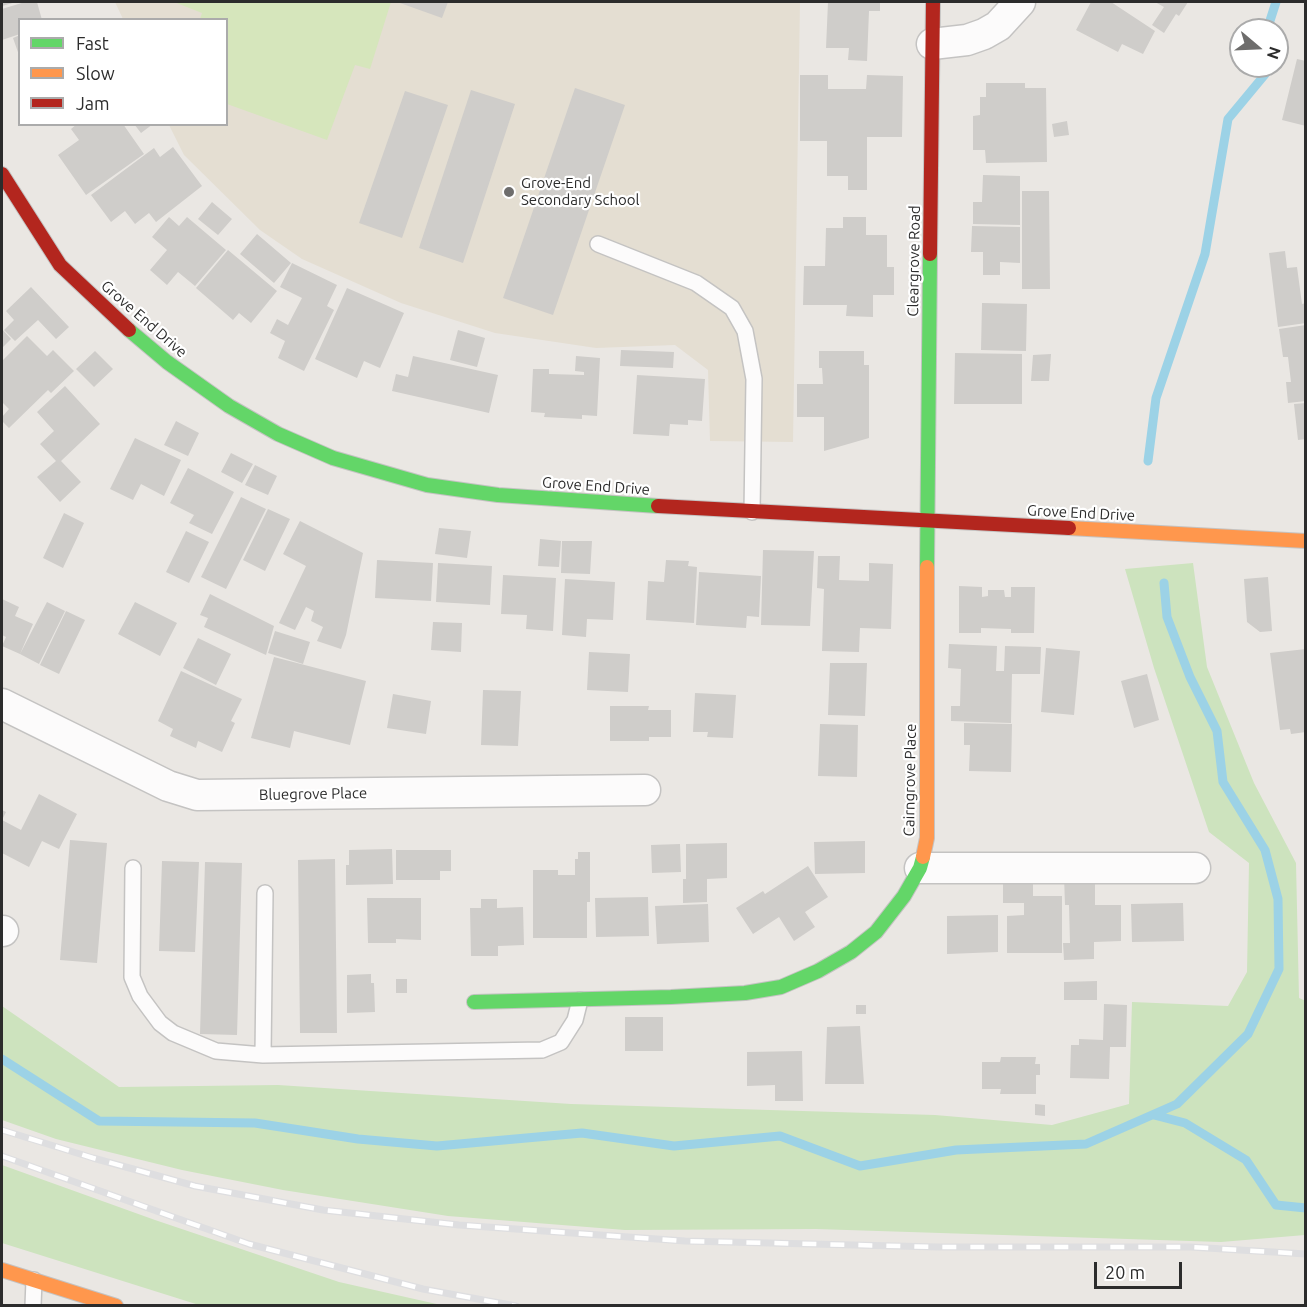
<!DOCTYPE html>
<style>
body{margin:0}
#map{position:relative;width:1307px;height:1307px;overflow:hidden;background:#eae7e3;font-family:Ubuntu,sans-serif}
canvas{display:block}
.frame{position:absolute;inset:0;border:3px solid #2c2c2c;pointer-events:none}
.legend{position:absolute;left:18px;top:18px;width:210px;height:108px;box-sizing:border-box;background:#fff;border:2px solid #ababab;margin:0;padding:8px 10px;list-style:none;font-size:18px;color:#2c2c2c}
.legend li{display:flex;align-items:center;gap:12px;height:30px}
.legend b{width:30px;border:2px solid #ababab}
.north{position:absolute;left:1229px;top:18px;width:60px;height:60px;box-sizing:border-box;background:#fff;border:2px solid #ababab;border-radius:50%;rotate:109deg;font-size:16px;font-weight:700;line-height:24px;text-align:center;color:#2c2c2c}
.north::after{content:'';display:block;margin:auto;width:21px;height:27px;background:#6e6d6c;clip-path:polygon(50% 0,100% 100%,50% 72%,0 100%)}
.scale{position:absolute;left:1094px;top:1262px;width:88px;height:27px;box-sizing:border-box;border:3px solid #2c2c2c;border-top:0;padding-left:8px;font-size:18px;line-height:21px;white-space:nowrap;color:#2c2c2c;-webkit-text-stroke:4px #fff;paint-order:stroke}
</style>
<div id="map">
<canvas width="1307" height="1307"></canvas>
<div class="frame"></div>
<ul class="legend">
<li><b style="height:8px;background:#63d668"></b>Fast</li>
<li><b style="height:8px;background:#ff974d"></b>Slow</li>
<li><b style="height:8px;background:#b3261e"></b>Jam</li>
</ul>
<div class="north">N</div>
<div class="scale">20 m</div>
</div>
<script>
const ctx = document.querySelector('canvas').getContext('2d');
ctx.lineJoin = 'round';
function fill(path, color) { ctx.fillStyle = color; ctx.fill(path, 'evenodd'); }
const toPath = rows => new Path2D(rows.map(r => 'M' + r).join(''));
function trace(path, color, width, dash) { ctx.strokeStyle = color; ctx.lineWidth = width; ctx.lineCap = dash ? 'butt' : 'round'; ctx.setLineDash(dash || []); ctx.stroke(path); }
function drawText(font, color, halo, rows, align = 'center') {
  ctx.font = font + ' Ubuntu,sans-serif'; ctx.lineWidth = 4.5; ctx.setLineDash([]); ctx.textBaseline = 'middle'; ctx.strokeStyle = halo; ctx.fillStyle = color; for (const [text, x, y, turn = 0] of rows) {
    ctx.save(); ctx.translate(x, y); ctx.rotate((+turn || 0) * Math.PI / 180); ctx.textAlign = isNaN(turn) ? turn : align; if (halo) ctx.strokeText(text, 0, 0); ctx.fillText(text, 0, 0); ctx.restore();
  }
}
fill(toPath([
 [115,2,800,2,793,442,710,441,708,370,675,345,596,348,495,333,401,303,302,259,260,230,184,155,169,125,226,124,226,20,123,19]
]), '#e4ded2');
fill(toPath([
 [1193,563,1207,667,1254,783,1296,863,1299,998,1306,1001,1305,1235,1221,1242,816,1229,625,1230,448,1216,283,1190,182,1170,56,1139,2,1120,2,1006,119,1087,278,1085,571,1104,935,1115,1052,1125,1129,1104,1132,1002,1228,1006,1247,972,1249,863,1209,832,1154,668,1125,569],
 [2,1165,155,1220,339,1282,441,1305,199,1305,2,1243]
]), '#cde3be');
fill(toPath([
 [174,2,391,2,370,69,355,65,327,140,227,104,226,20,200,19,202,13]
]), '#d6e6bc');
trace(toPath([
 [1267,30,1276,2],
 [1148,461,1156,398,1205,254,1228,119,1272,66],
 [2,1059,99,1121,255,1123,358,1139,437,1146,582,1133,674,1146,780,1136,860,1166,956,1150,1086,1144,1177,1104,1248,1034,1279,969,1278,899,1265,850,1223,782,1217,731,1190,677,1167,617,1164,583],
 [1154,1115,1185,1123,1246,1160,1276,1205,1306,1208]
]), '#9cd2e6', 9);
fill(toPath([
 [2,2,16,2,2,6],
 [25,2,37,2,42,20,20,20,20,34,2,40,2,9],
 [401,2,448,2,442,18,400,3],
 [828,2,880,2,880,11,869,11,867,61,848,60,849,48,826,48],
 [1091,2,1111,2,1155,31,1143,54,1122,44,1118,52,1076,30],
 [1155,2,1188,2,1179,16,1176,14,1164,33,1152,25,1164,7],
 [20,35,20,55,19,55,13,38],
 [1297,59,1306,61,1306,126,1282,120],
 [800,75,828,75,828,89,866,89,867,75,903,76,902,137,867,137,867,190,848,190,848,176,827,176,827,141,800,141],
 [986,83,1025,83,1025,88,1046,88,1047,162,986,163,985,150,973,150,973,116,980,115,980,97,986,97],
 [575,88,625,105,553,315,503,298],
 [471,90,515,104,463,263,419,248],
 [405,91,448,105,402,238,359,223],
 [1067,121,1069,135,1054,137,1052,124],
 [77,124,123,124,144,154,86,195,58,155,79,140,71,129],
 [134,124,153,124,141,133],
 [173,147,202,186,156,222,149,213,135,224,125,211,111,222,91,195,154,148,160,157],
 [983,175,1020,176,1020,225,973,224,973,202,982,202],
 [1022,191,1049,191,1050,289,1022,289],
 [212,202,232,219,218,235,198,219],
 [169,217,179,226,187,217,226,250,195,286,178,272,167,285,150,270,167,250,152,237],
 [843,217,866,217,866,235,887,235,887,267,894,267,894,295,873,295,873,317,846,316,847,305,803,305,804,266,825,266,826,228,843,228],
 [972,226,1020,227,1020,263,1000,262,1000,275,983,275,983,252,971,252],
 [257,234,291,263,274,283,240,254],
 [228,250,277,291,251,323,239,313,233,320,196,288],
 [1285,251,1287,268,1297,267,1302,304,1306,303,1306,323,1278,327,1269,253],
 [292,263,337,285,327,306,334,310,304,371,278,358,285,341,270,333,277,319,288,325,302,298,280,287],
 [31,287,69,327,56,339,38,320,15,341,4,330,14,320,6,311],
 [347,288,404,313,380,368,364,361,357,378,315,359],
 [982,303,1027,304,1026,351,981,350],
 [1306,325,1306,401,1288,403,1286,382,1291,382,1288,357,1283,357,1279,329],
 [2,329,11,339,2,348],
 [458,330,485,338,477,367,450,360],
 [27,336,47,356,53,350,74,371,51,393,48,390,9,428,2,421,2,417,9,409,2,402,2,361],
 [621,350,674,352,673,368,620,366],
 [95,351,113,369,94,387,76,369],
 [819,351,864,351,864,365,869,365,869,438,824,451,824,417,797,417,797,384,823,384,822,368,819,368],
 [955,353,1022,354,1022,404,954,404],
 [1051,354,1049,381,1031,381,1033,355],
 [413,356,498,375,489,413,392,391,396,374,408,377],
 [576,356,600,358,597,416,582,415,582,419,544,417,545,413,531,412,533,369,549,369,549,374,584,375,584,372,575,371],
 [637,375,705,379,702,421,688,420,688,425,670,424,669,436,633,434],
 [65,386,100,424,61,461,81,482,60,502,37,477,56,461,40,444,54,431,37,412],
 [1306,403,1306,439,1298,440,1294,404],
 [176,421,199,433,188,456,164,445],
 [135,438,181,460,164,496,141,484,133,500,110,489],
 [231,453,253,464,242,483,221,472],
 [255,465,277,476,268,495,245,485],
 [188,468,234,492,212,534,189,523,194,515,170,503],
 [241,497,266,509,226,589,201,577],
 [268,509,290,519,265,571,243,560],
 [64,513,84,523,63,568,43,558],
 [300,521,363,553,346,635,341,649,317,641,323,627,311,621,314,611,306,607,295,630,279,623,306,566,283,554],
 [439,528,471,531,467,558,435,554],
 [186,531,209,542,189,583,166,572],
 [540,539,561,541,559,567,538,566],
 [562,541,592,541,590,574,561,573],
 [763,550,814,551,810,626,761,625],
 [818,556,840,556,839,580,869,581,869,563,893,564,891,629,860,628,859,652,822,651,824,589,817,588],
 [377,560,433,563,431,601,375,598],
 [666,560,689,561,688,566,697,567,694,623,646,620,648,581,664,582],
 [438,563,492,566,490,605,436,602],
 [699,572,761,576,759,617,747,616,746,628,696,625],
 [503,575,556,578,553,631,526,629,527,615,501,614],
 [1268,577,1272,631,1260,632,1247,622,1244,579],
 [565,579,615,582,613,620,587,619,586,637,562,635],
 [959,586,982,587,982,597,988,596,988,590,1004,590,1005,597,1011,597,1011,587,1035,587,1034,633,1011,633,1011,629,981,628,981,633,959,633],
 [210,594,274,626,266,655,204,627,208,618,200,615],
 [2,599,19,607,15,616,33,624,20,654,2,646,6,637,2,635],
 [47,602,65,611,39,664,20,654],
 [135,602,177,623,160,656,118,634],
 [66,611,85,620,59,674,40,665],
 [433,622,462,623,461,652,431,650],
 [275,631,310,642,303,664,268,653],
 [198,638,231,654,216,685,183,668],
 [949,644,997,646,996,671,1004,671,1005,646,1041,647,1040,674,1012,674,1011,723,951,721,951,706,960,706,961,669,948,668],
 [1046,648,1080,651,1074,715,1041,712],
 [1306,649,1306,732,1291,734,1290,729,1280,730,1270,653],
 [589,652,630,654,628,692,587,690],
 [274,657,366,681,350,745,294,731,290,748,251,738],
 [830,663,867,663,865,716,828,715],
 [181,671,242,699,231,721,235,723,222,752,198,741,196,748,170,736,173,729,158,721],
 [1147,674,1159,720,1134,728,1121,681],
 [483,690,521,691,518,746,481,745],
 [695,693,736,695,733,738,707,737,708,732,693,732],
 [393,694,431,701,426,734,387,728],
 [610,706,649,706,648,710,671,710,671,737,649,737,649,741,610,741],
 [964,723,1012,724,1011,772,969,771,970,745,964,745],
 [820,724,858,725,857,777,818,776],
 [39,794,77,814,59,849,42,841,29,867,2,853,2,810,6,812,2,820,21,830],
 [70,840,107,843,97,963,60,960],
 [865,841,865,873,815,874,814,842],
 [727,843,727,878,707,879,707,902,683,903,683,879,686,879,686,844],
 [680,844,681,872,652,873,651,845],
 [392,849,393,884,346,885,346,865,349,865,349,850],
 [396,850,451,850,451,871,440,871,440,880,396,880],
 [578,852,590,852,590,902,587,902,587,938,533,938,533,870,558,870,558,875,575,875,575,859,578,859],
 [335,859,337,1033,300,1033,298,860],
 [162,861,199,862,195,952,159,951],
 [205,862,242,863,237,1035,200,1034],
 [808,866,828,897,805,912,815,927,794,941,779,917,753,934,736,908,763,891,765,894],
 [1064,876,1095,876,1095,905,1121,905,1121,941,1094,942,1094,959,1064,960,1063,943,1070,943,1069,905,1065,905],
 [1003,877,1033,877,1033,896,1062,896,1062,953,1007,953,1007,916,1024,915,1024,903,1003,903],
 [648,897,649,936,596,937,595,898],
 [367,898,421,898,421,940,396,939,396,943,368,943],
 [481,899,497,899,497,908,523,907,524,945,498,946,498,956,471,956,470,908,481,908],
 [1183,903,1184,941,1132,942,1131,904],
 [708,904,709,942,657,944,655,906],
 [998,915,998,952,947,954,947,916],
 [371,974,371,983,374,983,375,1012,347,1013,347,975],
 [396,979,407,979,407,993,396,993],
 [1097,981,1097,1000,1064,1000,1064,982],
 [1104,1004,1127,1005,1126,1047,1110,1047,1109,1079,1070,1078,1071,1045,1079,1045,1079,1039,1103,1040],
 [856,1005,866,1005,866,1014,856,1014],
 [625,1017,663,1017,663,1051,625,1051],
 [860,1026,864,1084,825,1084,827,1027],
 [802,1051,803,1101,775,1101,775,1085,747,1086,747,1052],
 [1001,1057,1036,1057,1035,1064,1040,1064,1040,1075,1036,1075,1036,1094,1000,1094,1001,1089,982,1089,982,1062,1000,1062],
 [1035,1104,1045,1105,1045,1116,1035,1115]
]), '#cfcdca');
const lane = toPath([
 [598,244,696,283,732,308,745,331,754,379,752,512],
 [133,868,132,977,140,996,160,1023,173,1033,216,1051,263,1055,542,1050,561,1042,575,1020,580,1000],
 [263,1055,265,893],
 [33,1306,34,1280]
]);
const street = toPath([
 [932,44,967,40,984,34,998,26,1020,2],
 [2,704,168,786,197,795,645,790],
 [920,868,1195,868],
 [2,931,3,931]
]);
const fast = toPath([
 [129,330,167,362,229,406,278,434,333,458,427,485,498,495,658,506],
 [927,567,930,254],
 [474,1002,671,997,745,993,781,987,818,971,851,952,876,932,904,896,920,868,923,857]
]);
const slow = toPath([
 [1069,528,1306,541],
 [923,857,927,838,927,567],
 [2,1270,116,1306]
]);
const jam = toPath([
 [2,174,60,265,129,330],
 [930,254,933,2],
 [658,506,1069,528]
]);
trace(lane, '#c4c3c2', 18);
trace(street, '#c4c3c2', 33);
trace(fast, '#c4c3c2', 16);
trace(slow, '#c4c3c2', 16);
trace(jam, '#c4c3c2', 16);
trace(lane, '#fcfbfb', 15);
trace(street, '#fcfbfb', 30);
trace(fast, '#63d668', 14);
trace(slow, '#ff974d', 14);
trace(jam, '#b3261e', 14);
const rail = toPath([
 [2,1130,93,1158,195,1186,323,1210,459,1225,685,1241,938,1247,1190,1247,1306,1254],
 [2,1156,249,1244,423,1289,516,1306]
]);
trace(rail, '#dedee0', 7);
trace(rail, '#fff', 4.5, [14]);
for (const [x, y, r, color] of [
 [509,192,6,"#6e6d6c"]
]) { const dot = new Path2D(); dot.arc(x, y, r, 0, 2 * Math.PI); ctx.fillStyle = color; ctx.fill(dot); trace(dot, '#fff', 2); }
drawText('15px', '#2c2c2c', '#fff', [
 ["Grove-End",521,183],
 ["Secondary School",521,200]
], 'left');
drawText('15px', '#2c2c2c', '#fff', [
 ["Cleargrove Road",914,261,-89],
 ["Grove End Drive",144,319,41],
 ["Grove End Drive",596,486,4],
 ["Grove End Drive",1081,513,3],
 ["Cairngrove Place",910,780,-89],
 ["Bluegrove Place",313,794,-1]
]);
</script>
